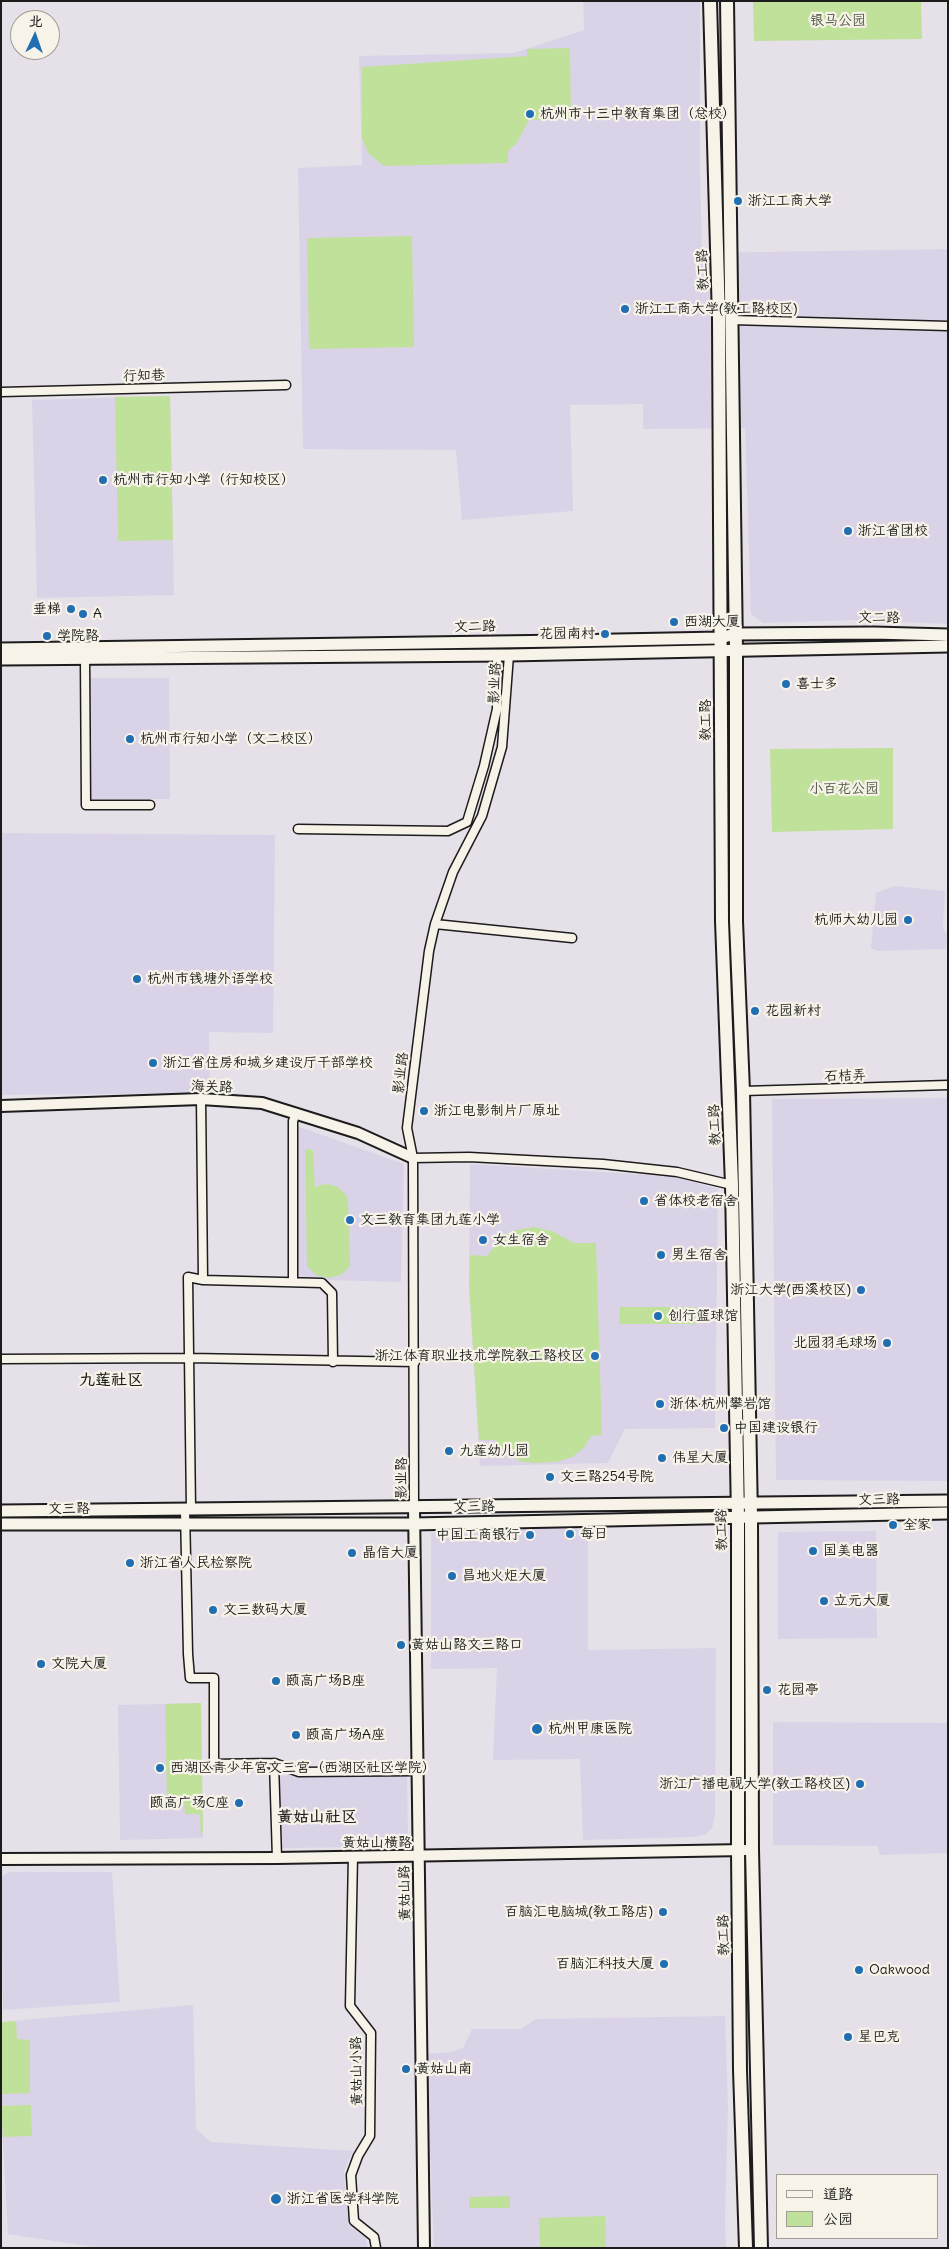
<!DOCTYPE html>
<meta charset="utf-8">
<style>
body{margin:0}
#map{position:relative;width:949px;height:2249px;overflow:hidden;background:#e6e0e8;font-family:Delius,"LXGW WenKai TC",sans-serif}
canvas{display:block}
.frame{position:absolute;inset:0;border:2px solid #1c1c1c;pointer-events:none}
.legend{position:absolute;left:776px;top:2174px;width:162px;height:65px;box-sizing:border-box;background:#f7f3e8;border:1px solid #9f9d96;margin:0;padding:6px 9px;list-style:none;font-size:15px;color:#1c1c1c}
.legend li{display:flex;align-items:center;gap:10px;height:25px}
.legend b{width:25px;border:1px solid #9f9d96}
.north{position:absolute;left:10px;top:10px;width:50px;height:50px;box-sizing:border-box;background:#f7f3e8;border:1px solid #9f9d96;border-radius:50%;rotate:3deg;font-size:14px;font-weight:700;line-height:20px;text-align:center;color:#1c1c1c}
.north::after{content:'';display:block;margin:auto;width:18px;height:22px;background:#1f6fb2;clip-path:polygon(50% 0,100% 100%,50% 72%,0 100%)}
</style>
<div id="map">
<canvas width="949" height="2249"></canvas>
<div class="frame"></div>
<ul class="legend">
<li><b style="height:6px;background:#f7f3e8"></b>道路</li>
<li><b style="height:14px;background:#bfe19a"></b>公园</li>
</ul>
<div class="north">北</div>
</div>
<script>
const ctx = document.querySelector('canvas').getContext('2d');
ctx.lineJoin = 'round';
function fill(path, color) { ctx.fillStyle = color; ctx.fill(path, 'evenodd'); }
const toPath = rows => new Path2D(rows.map(r => 'M' + r).join(''));
function trace(path, color, width, dash) { ctx.strokeStyle = color; ctx.lineWidth = width; ctx.lineCap = dash ? 'butt' : 'round'; ctx.setLineDash(dash || []); ctx.stroke(path); }
function drawText(font, color, halo, rows, align = 'center') {
  ctx.font = font + ' Delius,"LXGW WenKai TC",sans-serif'; ctx.lineWidth = 4.5; ctx.setLineDash([]); ctx.textBaseline = 'middle'; ctx.strokeStyle = halo; ctx.fillStyle = color; for (const [text, x, y, turn = 0] of rows) {
    ctx.save(); ctx.translate(x, y); ctx.rotate((+turn || 0) * Math.PI / 180); ctx.textAlign = isNaN(turn) ? turn : align; if (halo) ctx.strokeText(text, 0, 0); ctx.fillText(text, 0, 0); ctx.restore();
  }
}
fill(toPath([
 [583,1,700,1,700,172,702,253,948,249,948,624,855,620,763,623,751,614,745,428,643,429,643,404,570,405,573,511,462,520,456,450,303,449,298,168,362,165,359,56,514,53,584,30],
 [170,396,174,595,37,598,32,400],
 [90,678,169,678,170,799,90,799],
 [1,833,275,835,273,1033,209,1032,210,1093,1,1095],
 [894,886,945,891,943,927,947,934,946,949,877,951,871,948,876,893],
 [948,1098,948,1481,776,1480,772,1099],
 [297,1126,404,1164,401,1282,329,1280,298,1277],
 [470,1164,651,1175,680,1178,718,1189,715,1428,625,1429,608,1463,480,1466,469,1285],
 [588,1526,588,1650,716,1648,715,1816,712,1828,706,1834,694,1837,583,1840,580,1759,493,1760,497,1668,431,1669,431,1533],
 [876,1531,877,1638,778,1639,778,1532],
 [201,1703,203,1838,120,1840,118,1705],
 [773,1722,948,1723,948,1853,880,1855,877,1846,773,1845],
 [407,1774,408,1836,392,1847,276,1848,276,1775],
 [9,1872,112,1872,120,2002,3,2010,1,1877],
 [193,2005,196,2129,211,2142,353,2151,344,2171,349,2226,366,2238,368,2248,100,2248,8,2234,1,2109,1,2022],
 [725,2016,728,2107,725,2221,726,2248,434,2248,426,2054,451,2052,463,2048,472,2029,521,2029,536,2019]
]), '#dad3e8');
fill(toPath([
 [753,1,921,1,922,39,754,41],
 [570,48,571,119,529,120,516,144,508,151,508,163,384,166,368,153,362,138,362,67,527,56,527,49],
 [412,236,414,347,309,349,307,238],
 [170,396,173,540,118,541,115,397],
 [893,748,893,829,772,832,770,749],
 [305,1149,313,1150,315,1188,320,1185,328,1184,338,1187,348,1197,350,1266,341,1275,329,1278,316,1275,307,1266],
 [534,1227,552,1231,574,1243,596,1243,602,1435,591,1436,584,1448,572,1457,556,1462,536,1463,522,1462,510,1456,495,1440,479,1440,469,1285,470,1255,487,1256,503,1236,516,1230],
 [620,1307,696,1307,696,1324,619,1324],
 [201,1703,203,1831,201,1837,200,1814,185,1814,184,1798,167,1799,165,1704],
 [16,2021,17,2039,30,2040,30,2093,1,2094,1,2022],
 [31,2105,32,2136,3,2137,1,2106],
 [510,2196,510,2208,469,2208,469,2197],
 [605,2216,606,2248,540,2248,539,2218]
]), '#bfe19a');
const minor = toPath([
 [732,320,948,326],
 [1,392,286,385],
 [85,658,86,805,150,805],
 [298,829,448,831,467,822,484,766,497,709,497,655],
 [435,924,572,938],
 [743,1091,948,1085],
 [201,1099,203,1280],
 [413,1158,469,1157,603,1164,677,1172,732,1185],
 [293,1281,293,1121,296,1113],
 [1,1359,190,1358,415,1362],
 [414,1507,413,1158,407,1128,429,951,435,924,453,872,482,816,502,747,509,655],
 [185,1510,188,1654,190,1678,214,1678,214,1764,274,1763,299,1772,417,1771],
 [191,1510,188,1277,203,1280,322,1283,332,1293,333,1362],
 [274,1763,277,1858],
 [353,1856,350,2006,371,2033,370,2136,358,2156,351,2175,354,2221,374,2237,376,2248]
]);
const tertiary = toPath([
 [1,1106,201,1099,262,1103,358,1133,413,1158],
 [414,1507,424,2248],
 [1,1859,277,1858,745,1850]
]);
const secondary = toPath([
 [1,649,565,641,720,638,735,634,874,633,948,635],
 [1,659,509,655,948,646],
 [1,1511,948,1501],
 [1,1524,413,1524,948,1513]
]);
const primary = toPath([
 [710,1,719,319,722,921,732,1185,738,1517,738,1851,740,2070,746,2248],
 [727,1,736,651,736,921,743,1091,751,1518,752,1850,761,2248]
]);
trace(minor, '#1c1c1c', 11);
trace(tertiary, '#1c1c1c', 14);
trace(secondary, '#1c1c1c', 15);
trace(primary, '#1c1c1c', 16);
trace(minor, '#f7f3e8', 8);
trace(tertiary, '#f7f3e8', 10);
trace(secondary, '#f7f3e8', 11);
trace(primary, '#f7f3e8', 12);
for (const [x, y, r, color] of [
 [530,114,5,"#1f6fb2"],
 [738,201,5,"#1f6fb2"],
 [625,309,5,"#1f6fb2"],
 [103,480,5,"#1f6fb2"],
 [848,531,5,"#1f6fb2"],
 [71,609,5,"#1f6fb2"],
 [83,614,5,"#1f6fb2"],
 [674,622,5,"#1f6fb2"],
 [605,634,5,"#1f6fb2"],
 [47,636,5,"#1f6fb2"],
 [786,684,5,"#1f6fb2"],
 [130,739,5,"#1f6fb2"],
 [908,920,5,"#1f6fb2"],
 [137,979,5,"#1f6fb2"],
 [755,1011,5,"#1f6fb2"],
 [153,1063,5,"#1f6fb2"],
 [424,1111,5,"#1f6fb2"],
 [644,1201,5,"#1f6fb2"],
 [350,1220,5,"#1f6fb2"],
 [483,1240,5,"#1f6fb2"],
 [661,1255,5,"#1f6fb2"],
 [861,1290,5,"#1f6fb2"],
 [658,1316,5,"#1f6fb2"],
 [887,1343,5,"#1f6fb2"],
 [595,1356,5,"#1f6fb2"],
 [660,1404,5,"#1f6fb2"],
 [724,1428,5,"#1f6fb2"],
 [449,1451,5,"#1f6fb2"],
 [662,1458,5,"#1f6fb2"],
 [550,1477,5,"#1f6fb2"],
 [893,1525,5,"#1f6fb2"],
 [570,1534,5,"#1f6fb2"],
 [530,1535,5,"#1f6fb2"],
 [813,1551,5,"#1f6fb2"],
 [352,1553,5,"#1f6fb2"],
 [130,1563,5,"#1f6fb2"],
 [452,1576,5,"#1f6fb2"],
 [824,1601,5,"#1f6fb2"],
 [213,1610,5,"#1f6fb2"],
 [401,1645,5,"#1f6fb2"],
 [41,1664,5,"#1f6fb2"],
 [276,1681,5,"#1f6fb2"],
 [767,1690,5,"#1f6fb2"],
 [537,1729,6,"#1f6fb2"],
 [296,1735,5,"#1f6fb2"],
 [160,1768,5,"#1f6fb2"],
 [860,1784,5,"#1f6fb2"],
 [239,1803,5,"#1f6fb2"],
 [663,1912,5,"#1f6fb2"],
 [664,1964,5,"#1f6fb2"],
 [859,1970,5,"#1f6fb2"],
 [848,2037,5,"#1f6fb2"],
 [406,2069,5,"#1f6fb2"],
 [276,2199,6,"#1f6fb2"]
]) { const dot = new Path2D(); dot.arc(x, y, r, 0, 2 * Math.PI); ctx.fillStyle = color; ctx.fill(dot); trace(dot, '#f7f3e8', 2); }
drawText('14px', '#4d5742', '#f7f3e8', [
 ["银马公园",838,21],
 ["小百花公园",844,789]
]);
drawText('14px', '#1c1c1c', '#f7f3e8', [
 ["杭州市十三中教育集团（总校）",540,114],
 ["浙江工商大学",748,201],
 ["浙江工商大学(教工路校区)",635,309],
 ["杭州市行知小学（行知校区）",113,480],
 ["浙江省团校",858,531],
 ["垂梯",61,609,"right"],
 ["A",93,614],
 ["西湖大厦",684,622],
 ["花园南村",595,634,"right"],
 ["学院路",57,636],
 ["喜士多",796,684],
 ["杭州市行知小学（文二校区）",140,739],
 ["杭师大幼儿园",898,920,"right"],
 ["杭州市钱塘外语学校",147,979],
 ["花园新村",765,1011],
 ["浙江省住房和城乡建设厅干部学校",163,1063],
 ["浙江电影制片厂原址",434,1111],
 ["省体校老宿舍",654,1201],
 ["文三教育集团九莲小学",360,1220],
 ["女生宿舍",493,1240],
 ["男生宿舍",671,1255],
 ["浙江大学(西溪校区)",851,1290,"right"],
 ["创行篮球馆",668,1316],
 ["北园羽毛球场",877,1343,"right"],
 ["浙江体育职业技术学院教工路校区",585,1356,"right"],
 ["浙体·杭州攀岩馆",670,1404],
 ["中国建设银行",734,1428],
 ["九莲幼儿园",459,1451],
 ["伟星大厦",672,1458],
 ["文三路254号院",560,1477],
 ["全家",903,1525],
 ["每日",580,1534],
 ["中国工商银行",520,1535,"right"],
 ["国美电器",823,1551],
 ["晶信大厦",362,1553],
 ["浙江省人民检察院",140,1563],
 ["昌地火炬大厦",462,1576],
 ["立元大厦",834,1601],
 ["文三数码大厦",223,1610],
 ["黄姑山路文三路口",411,1645],
 ["文院大厦",51,1664],
 ["颐高广场B座",286,1681],
 ["花园亭",777,1690],
 ["杭州甲康医院",548,1729],
 ["颐高广场A座",306,1735],
 ["西湖区青少年宫文三宫（西湖区社区学院）",170,1768],
 ["浙江广播电视大学(教工路校区)",850,1784,"right"],
 ["颐高广场C座",229,1803,"right"],
 ["百脑汇电脑城(教工路店)",653,1912,"right"],
 ["百脑汇科技大厦",654,1964,"right"],
 ["Oakwood",869,1970],
 ["星巴克",858,2037],
 ["黄姑山南",416,2069],
 ["浙江省医学科学院",287,2199]
], 'left');
drawText('14px', '#1c1c1c', '#f7f3e8', [
 ["教工路",703,270,-92],
 ["行知巷",144,376,-1],
 ["文二路",879,618,1],
 ["文二路",475,627,-1],
 ["影业路",495,683,-87],
 ["教工路",706,720,-90],
 ["影业路",401,1073,-83],
 ["石桔弄",845,1076,-2],
 ["海关路",212,1087,2],
 ["教工路",715,1125,-92],
 ["影业路",402,1478,-90],
 ["文三路",879,1500,-1],
 ["文三路",474,1507,-1],
 ["文三路",69,1509],
 ["教工路",722,1530,-91],
 ["黄姑山横路",377,1843],
 ["黄姑山路",405,1893,-91],
 ["教工路",724,1935,-91],
 ["黄姑山小路",357,2071,-91]
]);
drawText('bold 16px', '#1c1c1c', '#f7f3e8', [
 ["九莲社区",111,1380],
 ["黄姑山社区",317,1817]
]);
</script>
